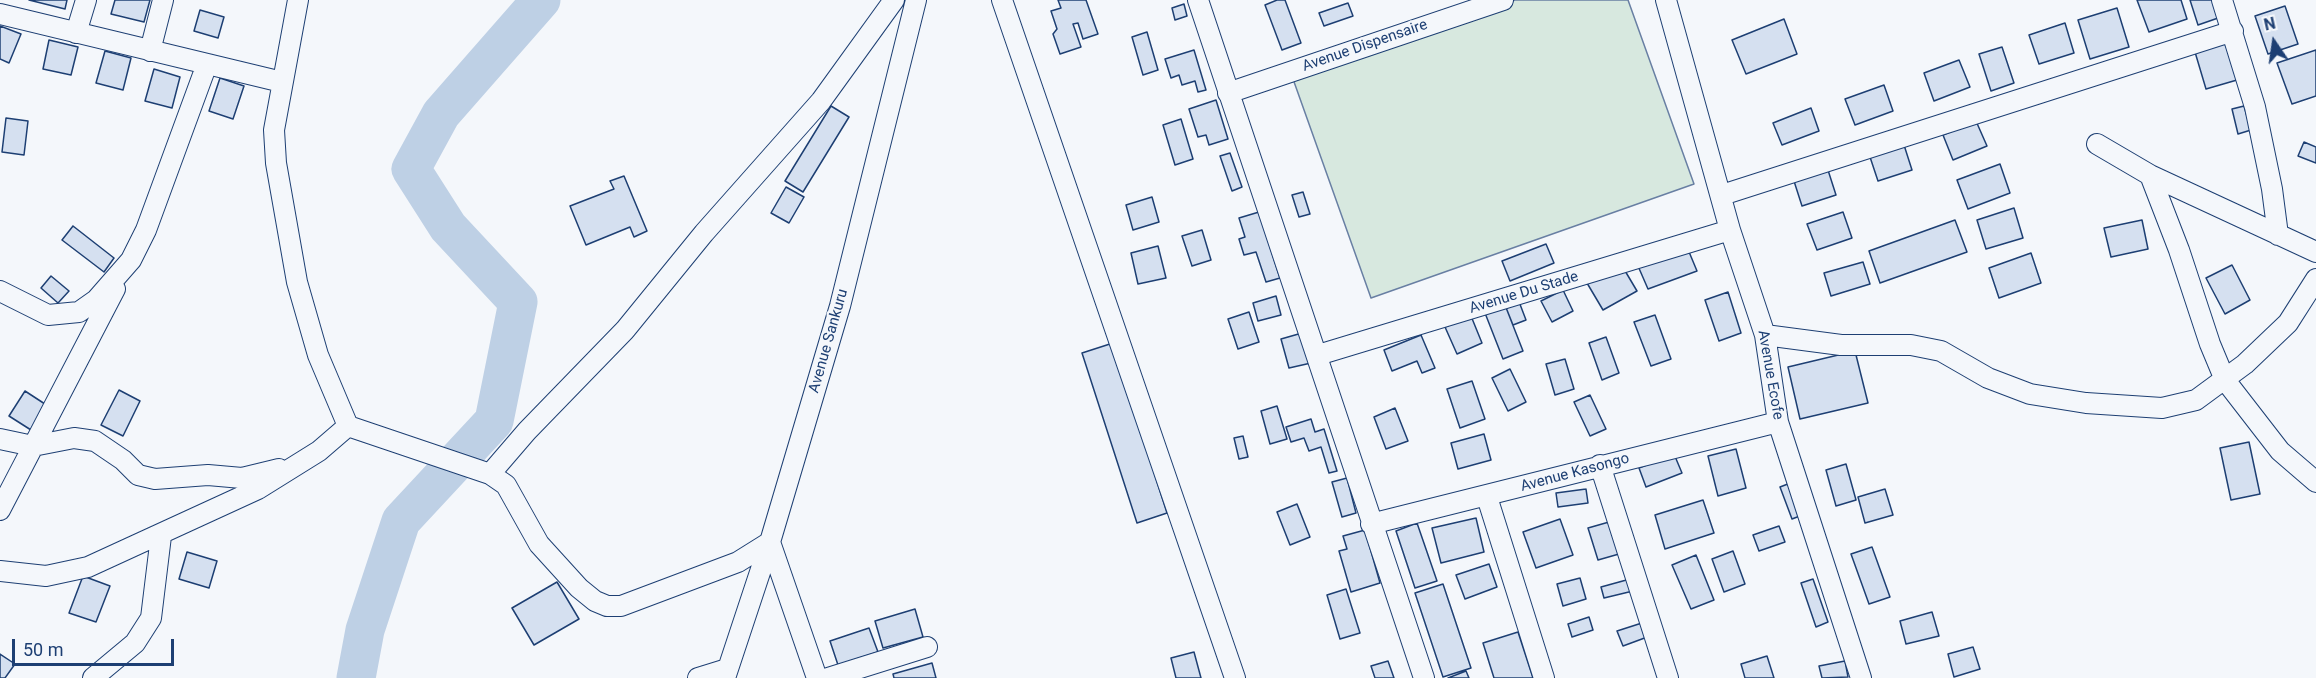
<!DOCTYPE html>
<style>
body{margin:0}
#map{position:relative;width:2316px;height:678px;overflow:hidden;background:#f4f7fb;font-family:Roboto,sans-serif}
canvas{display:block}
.north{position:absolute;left:2244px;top:12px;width:60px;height:60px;-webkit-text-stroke:4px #f4f7fb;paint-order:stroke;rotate:347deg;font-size:16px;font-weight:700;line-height:24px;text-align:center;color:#1d3f73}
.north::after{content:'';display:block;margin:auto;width:21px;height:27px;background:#1d3f73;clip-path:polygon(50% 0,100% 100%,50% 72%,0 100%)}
.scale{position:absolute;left:12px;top:639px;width:162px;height:27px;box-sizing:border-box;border:3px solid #1d3f73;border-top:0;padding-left:8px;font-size:18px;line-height:21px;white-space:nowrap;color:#1d3f73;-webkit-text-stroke:4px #f4f7fb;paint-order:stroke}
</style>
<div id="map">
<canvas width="2316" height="678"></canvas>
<div class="north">N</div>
<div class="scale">50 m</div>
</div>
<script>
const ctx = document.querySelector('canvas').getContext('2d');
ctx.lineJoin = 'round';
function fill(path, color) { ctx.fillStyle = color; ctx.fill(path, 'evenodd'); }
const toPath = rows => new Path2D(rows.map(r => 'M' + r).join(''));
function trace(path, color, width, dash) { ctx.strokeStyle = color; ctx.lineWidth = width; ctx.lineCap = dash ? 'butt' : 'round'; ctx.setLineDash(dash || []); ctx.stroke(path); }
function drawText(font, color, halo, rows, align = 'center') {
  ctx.font = font + ' Roboto,sans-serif'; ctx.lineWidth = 4.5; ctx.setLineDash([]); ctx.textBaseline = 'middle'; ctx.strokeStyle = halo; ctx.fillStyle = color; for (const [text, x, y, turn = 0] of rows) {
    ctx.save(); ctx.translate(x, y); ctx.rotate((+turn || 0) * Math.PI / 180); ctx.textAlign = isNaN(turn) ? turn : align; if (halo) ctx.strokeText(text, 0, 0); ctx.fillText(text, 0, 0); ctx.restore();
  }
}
const green = toPath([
 [1515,0,1628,0,1694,184,1371,298,1293,79,1515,0]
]);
fill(green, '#d7e8df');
trace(green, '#687fa3', 1.5);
trace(toPath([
 [356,678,365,630,401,521,494,421,518,302,448,227,411,169,441,114,541,0]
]), '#bed0e5', 39);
const building = toPath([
 [29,0,67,0,65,9,29,0],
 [115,0,150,0,144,22,111,14,115,0],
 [1058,0,1086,0,1098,34,1083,39,1078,23,1073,24,1081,47,1060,54,1053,34,1057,29,1051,11,1061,8,1058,0],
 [1277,0,1285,0,1301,43,1282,50,1265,5,1277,0],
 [2137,0,2181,0,2187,19,2149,32,2137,0],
 [2190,0,2216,0,2221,17,2198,25,2190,0],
 [1348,3,1353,16,1324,26,1319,13,1348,3],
 [1184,4,1187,16,1175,20,1172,8,1184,4],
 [2285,6,2298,44,2268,54,2255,16,2285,6],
 [2117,8,2129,47,2090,59,2078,20,2117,8],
 [200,10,224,17,218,38,194,31,200,10],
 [1784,19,1797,54,1746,74,1732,40,1784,19],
 [2065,23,2074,53,2039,64,2029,35,2065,23],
 [0,26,21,34,9,63,0,59,0,26],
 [1147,32,1158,70,1143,75,1132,37,1147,32],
 [49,40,78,47,71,75,43,69,49,40],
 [2225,42,2237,80,2206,89,2195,52,2225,42],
 [2002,47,2014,83,1991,91,1979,54,2002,47],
 [1194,50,1206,90,1198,92,1195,81,1182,85,1179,75,1171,78,1165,59,1194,50],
 [2316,50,2316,96,2292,104,2277,63,2316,50],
 [105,51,131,58,123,90,96,83,105,51],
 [1959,60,1970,87,1934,101,1924,73,1959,60],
 [154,69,180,77,172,108,145,101,154,69],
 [220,78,244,86,233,119,209,111,220,78],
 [1884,85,1893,111,1855,125,1845,99,1884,85],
 [1216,100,1228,139,1209,145,1206,135,1198,137,1189,109,1216,100],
 [831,106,849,117,803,192,785,181,831,106],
 [2244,106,2251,130,2238,134,2232,109,2244,106],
 [1811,108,1819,131,1782,145,1773,123,1811,108],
 [6,118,28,121,24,155,2,152,6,118],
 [1181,119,1193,159,1175,165,1163,125,1181,119],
 [1976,121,1987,146,1953,160,1943,135,1976,121],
 [2304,142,2316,147,2316,163,2298,156,2304,142],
 [1904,145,1912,170,1878,181,1870,157,1904,145],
 [1230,153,1242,187,1232,191,1220,156,1230,153],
 [2000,164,2010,193,1968,209,1957,180,2000,164],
 [1827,167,1836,195,1802,206,1793,178,1827,167],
 [624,176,647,231,634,237,630,227,586,245,570,206,614,189,610,181,624,176],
 [786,187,804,197,789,223,771,213,786,187],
 [1303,192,1310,214,1299,217,1292,195,1303,192],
 [1152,197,1159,222,1133,230,1126,205,1152,197],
 [2014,208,2023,238,1986,249,1977,220,2014,208],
 [1259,212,1280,278,1266,282,1256,252,1244,255,1239,239,1245,237,1239,218,1259,212],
 [1843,212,1852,238,1817,250,1807,224,1843,212],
 [1955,220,1967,252,1880,283,1869,251,1955,220],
 [2142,220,2148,249,2111,257,2104,228,2142,220],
 [73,226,114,258,104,272,62,240,73,226],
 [1202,230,1211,260,1192,266,1182,236,1202,230],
 [1546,244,1554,263,1510,281,1502,261,1546,244],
 [1158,246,1166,278,1138,284,1131,253,1158,246],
 [1687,247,1697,271,1648,289,1638,266,1687,247],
 [2031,253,2041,283,1999,298,1989,268,2031,253],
 [1863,262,1870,284,1831,296,1824,273,1863,262],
 [1621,264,1637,291,1603,310,1587,283,1621,264],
 [2232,265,2250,300,2225,314,2206,278,2232,265],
 [51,276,69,291,58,303,41,288,51,276],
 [1563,290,1573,311,1552,322,1541,301,1563,290],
 [1728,292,1741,333,1719,341,1705,300,1728,292],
 [1276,296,1281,315,1258,321,1253,303,1276,296],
 [1518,299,1526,320,1513,325,1505,305,1518,299],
 [1505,305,1523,351,1503,359,1485,313,1505,305],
 [1249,312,1259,342,1238,349,1228,319,1249,312],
 [1655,315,1671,359,1651,366,1634,322,1655,315],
 [1471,316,1482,343,1457,354,1445,327,1471,316],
 [1302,333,1311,363,1289,368,1281,339,1302,333],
 [1421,335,1435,368,1422,373,1417,361,1392,371,1384,350,1421,335],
 [1606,337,1619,373,1602,380,1589,343,1606,337],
 [1113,343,1167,513,1137,523,1082,353,1113,343],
 [1855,351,1868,403,1800,419,1788,367,1855,351],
 [1565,359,1574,389,1555,395,1546,364,1565,359],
 [1510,369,1526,402,1508,411,1492,378,1510,369],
 [1472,381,1485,419,1460,428,1447,389,1472,381],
 [119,390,140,401,123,436,101,425,119,390],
 [25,391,48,406,31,430,9,416,25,391],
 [1590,395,1606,429,1590,436,1574,402,1590,395],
 [1277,406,1287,439,1270,444,1261,411,1277,406],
 [1395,408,1408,441,1386,449,1374,417,1395,408],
 [1311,419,1315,432,1324,429,1337,471,1329,473,1321,447,1309,451,1304,438,1291,442,1286,427,1311,419],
 [1484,434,1491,460,1458,469,1451,443,1484,434],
 [1243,436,1248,457,1239,459,1234,438,1243,436],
 [2249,442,2260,494,2231,500,2220,448,2249,442],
 [1736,449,1746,488,1718,496,1708,456,1736,449],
 [1674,454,1682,473,1646,487,1639,468,1674,454],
 [1846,464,1856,500,1836,506,1826,470,1846,464],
 [1347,478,1356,513,1342,517,1332,482,1347,478],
 [1793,482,1805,514,1792,519,1780,487,1793,482],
 [1586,489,1588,503,1558,507,1556,493,1586,489],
 [1885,489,1893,515,1865,523,1858,497,1885,489],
 [1703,500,1714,533,1665,549,1655,515,1703,500],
 [1297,504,1310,537,1290,545,1277,512,1297,504],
 [1476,518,1484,552,1441,563,1432,528,1476,518],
 [1560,519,1573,555,1536,568,1523,532,1560,519],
 [1609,522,1619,554,1598,560,1588,528,1609,522],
 [1417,523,1437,581,1415,588,1396,531,1417,523],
 [1779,526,1785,542,1759,551,1753,535,1779,526],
 [1365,530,1380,583,1351,592,1339,551,1347,549,1343,536,1365,530],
 [1872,547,1890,597,1869,604,1851,554,1872,547],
 [1733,551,1745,584,1724,592,1712,559,1733,551],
 [187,552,217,561,209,588,179,579,187,552],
 [1696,555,1714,600,1691,609,1672,565,1696,555],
 [1489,564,1497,587,1465,599,1456,575,1489,564],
 [83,576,110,586,96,622,69,613,83,576],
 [1580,578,1586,599,1563,606,1557,584,1580,578],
 [1630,579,1633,591,1604,598,1601,587,1630,579],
 [1813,579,1828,622,1816,627,1801,583,1813,579],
 [557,582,579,619,534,645,512,608,557,582],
 [1443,584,1471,668,1443,677,1415,593,1443,584],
 [1346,589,1360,633,1340,639,1327,595,1346,589],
 [915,609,923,637,883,648,875,621,915,609],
 [1932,612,1939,636,1906,644,1900,621,1932,612],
 [1589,617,1593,630,1572,637,1568,624,1589,617],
 [1645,622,1650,636,1623,646,1617,631,1645,622],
 [869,628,878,652,838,665,830,641,869,628],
 [1518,632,1533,678,1494,678,1483,643,1518,632],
 [1973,647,1980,669,1954,677,1948,654,1973,647],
 [1194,652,1201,678,1176,678,1171,658,1194,652],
 [0,654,15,664,5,678,0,678,0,654],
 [1767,656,1774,678,1745,678,1741,664,1767,656],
 [1388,661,1394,678,1375,678,1371,666,1388,661],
 [1845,661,1848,677,1822,678,1819,666,1845,661],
 [932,663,936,678,894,678,893,674,932,663],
 [1466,671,1469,678,1448,678,1466,671]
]);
fill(building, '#d5e0f0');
trace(building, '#1d3f73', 1.5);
const street = toPath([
 [298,0,274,130,276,163,297,282,318,355,348,426,490,474,506,485,539,544,579,588,595,601,607,606,621,606,738,562,770,542,817,678],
 [1002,0,1235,678],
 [1198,0,1424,678],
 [1666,0,1730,230,1765,335,1778,422,1861,678],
 [2222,0,2255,107,2272,189,2278,235],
 [0,14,282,82],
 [76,33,86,0],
 [150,51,163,0],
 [1228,93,1503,0],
 [2097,144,2150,175,2316,252],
 [2150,175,2179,250,2210,344,2225,380,2280,451,2316,482],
 [1722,195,2233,31],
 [0,291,48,315,79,312,96,300,131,260,146,230,207,64],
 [1765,335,1841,345,1911,345,1941,351,1988,378,2030,394,2086,403,2162,408,2196,400,2245,364,2288,323,2316,279],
 [1318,355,1730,230],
 [0,439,33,446,74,438,95,441,123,460,138,475,155,479,208,475,242,478,279,469],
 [1600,465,1668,678],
 [490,474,527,431,625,330,704,233,821,101,894,0],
 [1487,497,1544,678],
 [0,510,115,289],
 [1371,524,1778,422],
 [0,571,46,576,88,567,258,489,319,451,348,426],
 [93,678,135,643,151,618,161,536],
 [698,678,727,669],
 [725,678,770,542,840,306,916,0],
 [828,678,927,647]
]);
trace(street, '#1d3f73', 22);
trace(street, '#f4f7fb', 20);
drawText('15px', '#1d3f73', '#f4f7fb', [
 ["Avenue Dispensaire",1365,46,-19],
 ["Avenue Du Stade",1524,293,-17],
 ["Avenue Sankuru",829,341,-74],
 ["Avenue Ecofe",1770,375,80],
 ["Avenue Kasongo",1575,473,-15]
]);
</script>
